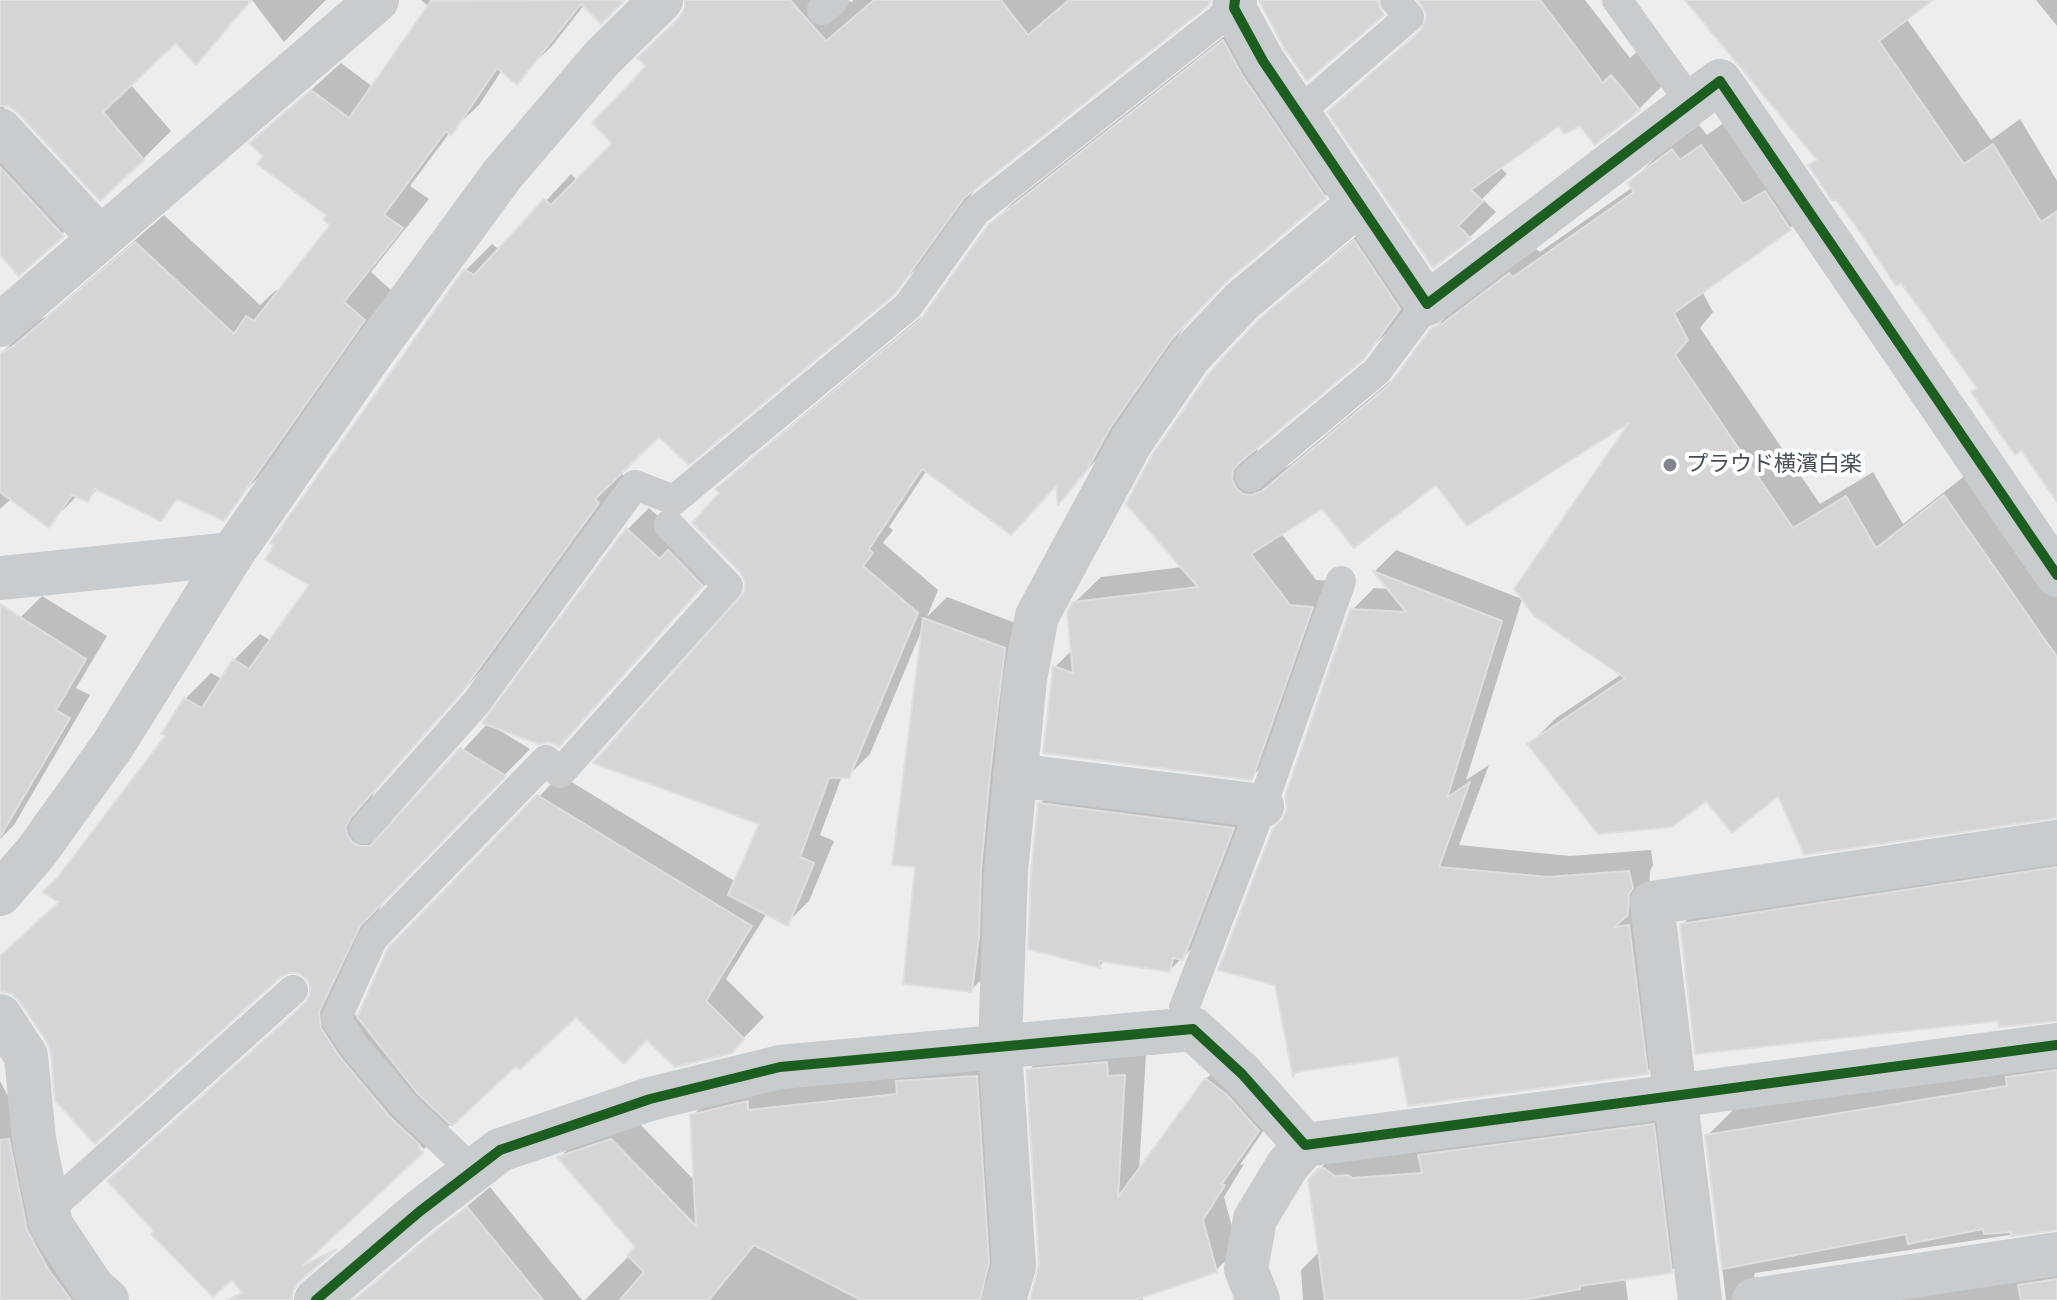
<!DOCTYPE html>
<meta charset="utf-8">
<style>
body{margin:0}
canvas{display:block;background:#eeeded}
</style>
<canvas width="2057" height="1300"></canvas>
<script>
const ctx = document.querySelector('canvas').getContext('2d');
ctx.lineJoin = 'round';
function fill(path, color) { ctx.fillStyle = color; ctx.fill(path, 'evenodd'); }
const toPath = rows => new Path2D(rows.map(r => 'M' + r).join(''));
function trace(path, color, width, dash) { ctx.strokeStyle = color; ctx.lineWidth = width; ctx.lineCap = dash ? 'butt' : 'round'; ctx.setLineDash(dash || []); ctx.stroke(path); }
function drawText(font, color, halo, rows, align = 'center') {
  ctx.font = font + ' Karla,"Noto Sans JP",sans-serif'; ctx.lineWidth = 8; ctx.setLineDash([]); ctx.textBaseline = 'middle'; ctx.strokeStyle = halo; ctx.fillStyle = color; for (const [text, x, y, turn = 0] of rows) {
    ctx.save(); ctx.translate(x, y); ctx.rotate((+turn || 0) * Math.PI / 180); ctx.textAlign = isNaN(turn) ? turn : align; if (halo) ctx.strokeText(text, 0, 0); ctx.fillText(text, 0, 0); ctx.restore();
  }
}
fill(toPath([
 [0,0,326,0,284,42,252,0,196,62,176,40,130,84,171,131,143,159,2,104,9,118,91,207,19,273,0,252],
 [421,0,606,0,593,13,584,5,552,46,523,74,502,70,479,105,450,132,410,186,429,199,371,272,392,291,268,468,239,497,178,497,99,488,88,499,78,495,48,525,12,498,0,509,0,354,35,322,47,316,164,215,260,305,276,290,280,292,333,225,329,214,252,143,341,63,373,87,429,7],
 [696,0,840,0,853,2,853,0,1211,0,980,183,920,265,893,292,659,434,620,472,624,476,488,663,376,789,372,797,372,807,386,821,397,821,488,723,486,722,628,529,649,508,682,538,724,564,580,723,550,740,494,727,530,749,385,897,345,985,346,1002,358,1019,390,949,560,775,736,882,761,823,747,581,722,493,718,489,739,468,928,311,990,226,1012,203,1245,20,1346,175,1324,197,1230,276,1192,316,1132,404,1109,446,1060,500,1058,483,927,470,889,527,893,530,883,543,938,590,927,617,947,597,1026,627,993,968,971,990,917,865,923,627,870,754,848,776,842,776,820,835,834,841,809,901,787,923,767,913,726,979,764,1017,731,1051,647,1038,576,1014,516,1063,424,1149,400,1127,213,1294,312,995,308,977,298,971,288,971,53,1053,49,1042,22,1000,13,992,0,989,0,974,61,901,168,736,185,699,211,673,222,679,234,660,260,634,271,641,312,584,273,543,466,270,492,244,500,250,571,174,578,181,615,143,649,66],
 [1420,0,1585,0,1630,58,1638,51,1665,83,1639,109,1580,123,1560,123,1500,167,1507,174,1482,199,1496,212,1470,237,1433,265,1330,112,1428,24,1429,13],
 [1688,0,1926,0,1906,18,1991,140,2020,119,2057,181,2057,499,1979,387,1810,165,1818,158],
 [2036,0,2057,0,2057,26],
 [1728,120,1816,202,1790,228,1702,291,1713,312,1700,328,1820,504,1873,472,1903,524,1971,471,2057,554,2057,816,1779,793,1706,798,1530,744,1556,718,1622,674,1637,417,1437,482,1322,507,1281,533,1316,580,1337,581,1278,751,1251,777,1055,667,1073,649,1074,603,1101,577,1183,567,1261,321,1288,294,1380,216,1425,282,1390,330,1362,357,1258,444,1257,452,1280,470,1290,465,1399,374,1433,330,1460,303,1536,249,1540,252,1633,187,1630,183,1656,157,1699,125,1707,135],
 [1396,550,1522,599,1466,780,1489,765,1459,845,1570,856,1651,850,1653,865,1650,871,1649,892,1668,1051,1647,1072,1400,1054,1285,819,1352,610,1374,588,1390,589,1375,571],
 [42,596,107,636,76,688,90,695,14,825,0,839,0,646,21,617],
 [1062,782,1254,806,1204,936,1170,970,1105,960,1099,966,1040,804],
 [2057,846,2057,1019,2000,1018,1682,925,1708,899],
 [1050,1048,1146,1054,1139,1172,1206,1079,1228,1057,1279,1108,1240,1165,1244,1164,1224,1197,1238,1249,1216,1270,1141,1296,1143,1300,1032,1300,1041,1265,1029,1070],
 [2057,1049,2057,1228,1755,1273,1754,1276,1761,1290,2057,1258,2057,1300,1726,1300,1707,1136,1733,1110],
 [998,1056,1014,1300,585,1300,638,1247,560,1157,581,1136,634,1118,696,1182,692,1116,714,1094],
 [0,1081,35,1146,100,1300,0,1300],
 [1679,1099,1697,1245,1671,1271,1625,1278,1628,1300,1303,1300,1301,1270,1320,1251,1319,1170,1346,1143],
 [490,1187,582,1300,352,1300,356,1298]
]), '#0003');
const building = toPath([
 [0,0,251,0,196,65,176,43,103,112,144,160,100,201,18,113,8,106,0,106,0,0],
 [625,0,601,24,581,4,517,85,497,68,451,136,446,131,384,215,403,228,344,302,365,320,224,521,177,499,161,521,95,489,88,502,72,495,49,528,0,492,0,354,16,344,135,242,234,334,246,316,254,321,330,225,323,220,326,215,257,164,263,156,249,143,311,90,349,118,431,1,625,0],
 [685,0,790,0,826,41,874,0,1001,0,1028,35,1069,0,1210,0,1209,5,964,198,895,294,689,465,659,437,595,499,599,503,462,692,351,817,346,826,347,834,352,842,360,846,370,846,460,748,506,776,360,926,319,1012,321,1028,339,1056,390,1117,420,1145,418,1147,423,1153,302,1266,337,1249,299,1282,293,1291,292,1300,227,1300,243,1293,232,1280,213,1297,151,1234,154,1231,107,1181,305,1003,310,995,310,986,307,979,298,973,289,973,281,977,95,1144,55,1101,51,1054,47,1042,20,1002,12,994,0,991,0,956,59,902,42,892,58,877,165,736,161,734,184,698,202,708,233,659,249,669,309,585,265,560,274,545,270,543,464,269,474,275,544,199,551,205,612,143,592,123,646,66,637,58,679,18,685,7,685,0],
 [1259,0,1377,0,1384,15,1307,81,1284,48,1259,0],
 [1418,0,1540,0,1603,83,1611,75,1640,110,1595,145,1580,126,1564,134,1559,126,1471,190,1483,201,1458,226,1471,239,1433,268,1327,112,1421,30,1427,15,1418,0],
 [1685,0,1933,0,1879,41,1964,164,1993,144,2041,222,2057,211,2057,502,2021,450,2015,455,1971,392,1977,388,1901,283,1896,286,1856,226,1836,200,1832,201,1808,165,1817,160,1685,0],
 [1223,40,1242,75,1326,198,1226,282,1171,340,1110,428,1087,470,1058,505,1056,486,1011,535,922,469,869,549,873,553,863,566,918,613,849,778,829,778,800,857,814,863,788,926,728,895,759,824,593,763,745,591,745,582,741,573,692,523,719,493,715,489,920,320,988,225,1223,40],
 [1701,145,1743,204,1765,191,1791,230,1674,313,1688,340,1675,355,1793,528,1846,496,1876,548,1944,495,2057,657,2057,818,1804,855,1778,796,1732,833,1706,801,1672,827,1598,834,1527,744,1625,678,1534,616,1514,589,1629,423,1467,526,1436,485,1354,548,1322,509,1251,554,1290,605,1313,607,1252,780,1043,753,1053,666,1073,673,1067,612,1073,602,1198,587,1126,504,1152,455,1209,373,1259,319,1354,240,1400,309,1364,359,1238,464,1233,470,1232,479,1236,488,1243,494,1252,495,1262,491,1389,385,1431,328,1442,324,1509,273,1513,277,1634,192,1627,183,1672,149,1680,160,1701,145],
 [0,167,64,236,19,276,0,255,0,167],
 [626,528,660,559,668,550,703,586,559,747,549,742,539,744,482,723,626,528],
 [1373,571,1502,621,1447,798,1470,782,1439,867,1548,877,1629,871,1633,888,1629,894,1628,915,1614,927,1629,925,1648,1074,1408,1106,1398,1057,1296,1072,1293,1077,1275,985,1218,970,1273,828,1282,820,1287,810,1285,796,1350,609,1406,612,1373,571],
 [0,604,86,659,56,710,70,718,0,837,0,604],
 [923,618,1005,648,990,773,981,869,979,936,972,992,903,984,915,867,892,865,923,618],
 [537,795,752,926,706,1001,744,1039,732,1053,675,1067,647,1040,624,1064,576,1017,520,1070,516,1066,452,1126,417,1093,357,1017,388,948,537,795],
 [1038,803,1234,828,1183,960,1173,958,1170,972,1099,961,1100,968,1028,949,1031,873,1038,803],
 [2057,867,2057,1021,1999,1027,1998,1021,1695,1054,1680,924,2057,867],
 [1107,1062,1108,1076,1125,1075,1118,1197,1205,1078,1227,1095,1259,1131,1221,1185,1225,1185,1203,1220,1217,1272,1135,1300,1030,1300,1039,1264,1026,1069,1107,1062],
 [2057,1070,2057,1230,2011,1236,2011,1232,1984,1234,1983,1229,1908,1244,1906,1234,1722,1269,1705,1135,2007,1086,2006,1077,2057,1070],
 [977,1076,989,1263,980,1300,861,1300,754,1245,709,1300,620,1300,644,1272,627,1255,635,1247,557,1157,611,1139,696,1226,690,1115,748,1101,748,1110,897,1094,896,1081,977,1076],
 [1654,1124,1672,1273,1580,1286,1580,1289,1523,1300,1325,1300,1308,1180,1318,1169,1324,1168,1335,1176,1348,1175,1352,1178,1422,1173,1418,1155,1654,1124],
 [9,1139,27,1230,48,1269,71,1300,0,1300,0,1140,9,1139],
 [467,1207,543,1300,354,1300,435,1231,467,1207],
 [2057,1279,2057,1300,2021,1300,2018,1285,2057,1279]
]);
fill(building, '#d5d5d7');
trace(building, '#dfdfe0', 2);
trace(toPath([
 [1617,0,1691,103],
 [822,10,834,0],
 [1298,113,1409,17,1395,0],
 [1250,477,1377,371,1427,304],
 [364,829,476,703,635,485,674,500,908,306,975,212,1234,8],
 [1182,1030,1184,1008,1262,806,1341,581],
 [473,1171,404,1105,354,1046,336,1019,373,938,546,760,560,773,728,586,669,525],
 [48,1210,293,990]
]), '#c9ccce', 30);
trace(toPath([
 [1235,0,1234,8,1263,61,1427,304,1720,81,2057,575],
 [0,130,100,238],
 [0,325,377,0],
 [0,578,232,554],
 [1015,775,1262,806],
 [0,894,37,851,113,745,232,554,376,347,502,175,603,57,661,0],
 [0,1016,26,1056,34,1139,51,1225,93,1288,107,1300],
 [316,1300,419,1212,500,1150,650,1099,780,1067,1193,1029,1242,1074,1305,1145,2057,1045],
 [1004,1300,1014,1266,1000,1047,1006,871,1025,679,1037,616,1131,442,1189,357,1242,301,1359,203],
 [1258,1300,1246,1269,1255,1219,1287,1166,1305,1145],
 [1700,1300,1652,903,2057,842],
 [1754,1300,2057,1254]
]), '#c9ccce', 44);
trace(toPath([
 [1235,0,1234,8,1263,61,1427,304,1720,81,2057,575],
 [316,1300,419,1212,500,1150,650,1099,780,1067,1193,1029,1242,1074,1305,1145,2057,1045]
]), '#1b5e20', 10);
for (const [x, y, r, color] of [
 [1670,465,8,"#81868c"]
]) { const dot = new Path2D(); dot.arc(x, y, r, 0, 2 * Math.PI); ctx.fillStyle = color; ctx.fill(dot); trace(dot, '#fff', 3); }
drawText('22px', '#464f58', '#fff', [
 ["プラウド横濱白楽",1686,465]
], 'left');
</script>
